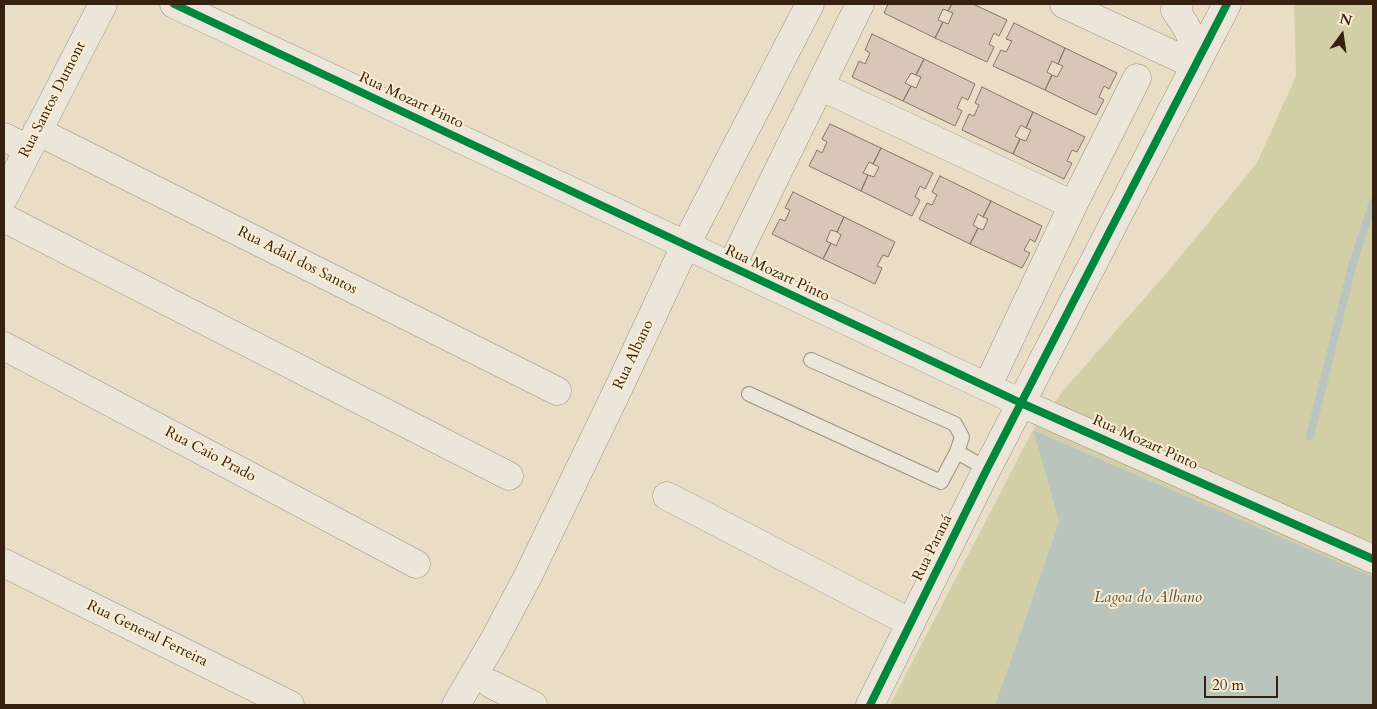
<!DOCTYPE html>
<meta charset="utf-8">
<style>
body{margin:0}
#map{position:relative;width:1377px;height:709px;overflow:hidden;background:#e9ddc5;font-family:Cardo,serif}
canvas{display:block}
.frame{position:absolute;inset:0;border:5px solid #362111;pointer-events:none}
.north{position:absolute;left:1317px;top:10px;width:50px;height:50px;-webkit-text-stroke:4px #faecd0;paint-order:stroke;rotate:14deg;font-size:14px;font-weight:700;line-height:20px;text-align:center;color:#362111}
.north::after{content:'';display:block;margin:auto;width:18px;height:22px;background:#362111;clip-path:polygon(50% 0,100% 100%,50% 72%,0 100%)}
.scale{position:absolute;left:1204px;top:676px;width:74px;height:22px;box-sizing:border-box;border:2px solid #362111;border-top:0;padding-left:6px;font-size:15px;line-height:18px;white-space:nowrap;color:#362111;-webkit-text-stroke:4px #faecd0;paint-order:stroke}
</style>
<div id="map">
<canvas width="1377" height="709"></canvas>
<div class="frame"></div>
<div class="north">N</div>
<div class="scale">20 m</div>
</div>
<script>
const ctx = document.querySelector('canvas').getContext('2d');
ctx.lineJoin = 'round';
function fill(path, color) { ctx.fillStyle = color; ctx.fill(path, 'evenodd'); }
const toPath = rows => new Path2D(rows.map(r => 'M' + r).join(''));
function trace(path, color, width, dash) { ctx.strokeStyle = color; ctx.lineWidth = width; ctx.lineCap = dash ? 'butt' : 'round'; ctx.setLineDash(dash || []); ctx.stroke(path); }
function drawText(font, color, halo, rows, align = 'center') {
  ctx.font = font + ' Cardo,serif'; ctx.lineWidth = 4; ctx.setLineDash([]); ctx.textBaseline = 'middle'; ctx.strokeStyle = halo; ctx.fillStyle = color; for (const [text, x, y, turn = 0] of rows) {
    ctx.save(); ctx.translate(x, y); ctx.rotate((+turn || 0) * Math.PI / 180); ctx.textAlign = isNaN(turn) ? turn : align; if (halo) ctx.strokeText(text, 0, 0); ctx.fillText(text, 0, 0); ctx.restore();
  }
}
fill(toPath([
 [1294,4,1373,4,1373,577,1033,430,1059,522,995,705,890,705,1033,430,1064,390,1171,268,1257,163,1296,76]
]), '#d2cea6');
fill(toPath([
 [1033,430,1373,577,1373,705,995,705,1059,522]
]), '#b9c4bd');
trace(toPath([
 [1310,436,1353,263,1373,202]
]), '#b9c4bd', 8);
const building = toPath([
 [888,4,952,4,948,11,943,9,938,20,943,22,935,38,884,13,888,4],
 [952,4,973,4,1007,20,999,36,994,33,989,44,994,47,987,62,935,38,943,22,948,24,953,13,948,11,952,4],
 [1014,23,1065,48,1058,64,1052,61,1047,72,1052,75,1045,90,993,66,1001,50,1006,52,1012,41,1006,39,1014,23],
 [872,34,924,59,916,75,911,73,905,83,911,86,903,101,852,77,859,61,865,64,870,53,865,50,872,34],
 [1065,48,1117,73,1109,89,1104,86,1099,97,1104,100,1096,115,1045,90,1052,75,1057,77,1063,66,1058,64,1065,48],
 [924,59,975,84,968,100,962,97,957,108,962,111,955,126,903,101,911,86,916,88,921,77,916,75,924,59],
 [982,87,1033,112,1026,128,1021,125,1015,136,1020,139,1013,154,962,130,969,114,974,116,979,105,975,103,982,87],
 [1033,112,1085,137,1077,152,1072,150,1067,161,1072,163,1064,179,1013,154,1020,139,1026,141,1031,130,1026,128,1033,112],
 [830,124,881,148,873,164,869,162,863,173,868,175,861,191,809,166,817,150,822,153,827,142,822,139,830,124],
 [881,148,933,173,925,189,920,186,915,197,920,200,912,216,861,191,868,175,874,177,879,167,873,164,881,148],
 [940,176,991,201,983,217,978,214,973,225,978,228,970,244,919,219,927,203,932,205,937,195,932,192,940,176],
 [793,192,844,217,837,232,831,230,826,241,831,243,823,259,772,234,780,219,785,221,790,210,785,208,793,192],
 [991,201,1042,226,1035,242,1030,239,1024,250,1030,253,1022,268,970,244,978,228,983,230,988,219,983,217,991,201],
 [844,217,895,242,888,257,883,255,877,266,882,268,875,284,823,259,831,243,836,246,841,235,837,232,844,217]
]);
fill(building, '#d8c7b7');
trace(building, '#807769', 1);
const lane = toPath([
 [749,394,941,482,957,452,962,437,955,424,811,360],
 [957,452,987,469]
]);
const street = toPath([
 [174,4,1021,403,1373,559],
 [1064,4,1195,65],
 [1179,4,1175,10,1185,25,1200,53],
 [820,86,1073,205],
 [37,131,557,391],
 [4,137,28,149],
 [4,197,103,4],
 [4,218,509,476],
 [731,267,860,4],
 [4,346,416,564],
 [987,387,1073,205,1137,78],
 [667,496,911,623],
 [4,563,290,705],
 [491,684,533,705],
 [456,705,493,642,528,576,621,383,685,246,810,4],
 [870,705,987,469,1227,4]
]);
trace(lane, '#998f80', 16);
trace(street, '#998f80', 29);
trace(lane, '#ece6da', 14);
trace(street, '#ece6da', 28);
trace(toPath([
 [174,4,1021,403,1373,559],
 [870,705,987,469,1227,4]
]), '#00873e', 8);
drawText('15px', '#362111', '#faecd0', [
 ["Rua Santos Dumont",53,100,-63],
 ["Rua Mozart Pinto",411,101,25],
 ["Rua Adail dos Santos",297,261,27],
 ["Rua Mozart Pinto",777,274,25],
 ["Rua Albano",634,355,-65],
 ["Rua Mozart Pinto",1145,443,24],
 ["Rua Caio Prado",210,455,28],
 ["Rua Paraná",933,548,-64],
 ["Rua General Ferreira",147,634,26]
]);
drawText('italic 16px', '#574f44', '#faecd0', [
 ["Lagoa do Albano",1148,598]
]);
</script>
